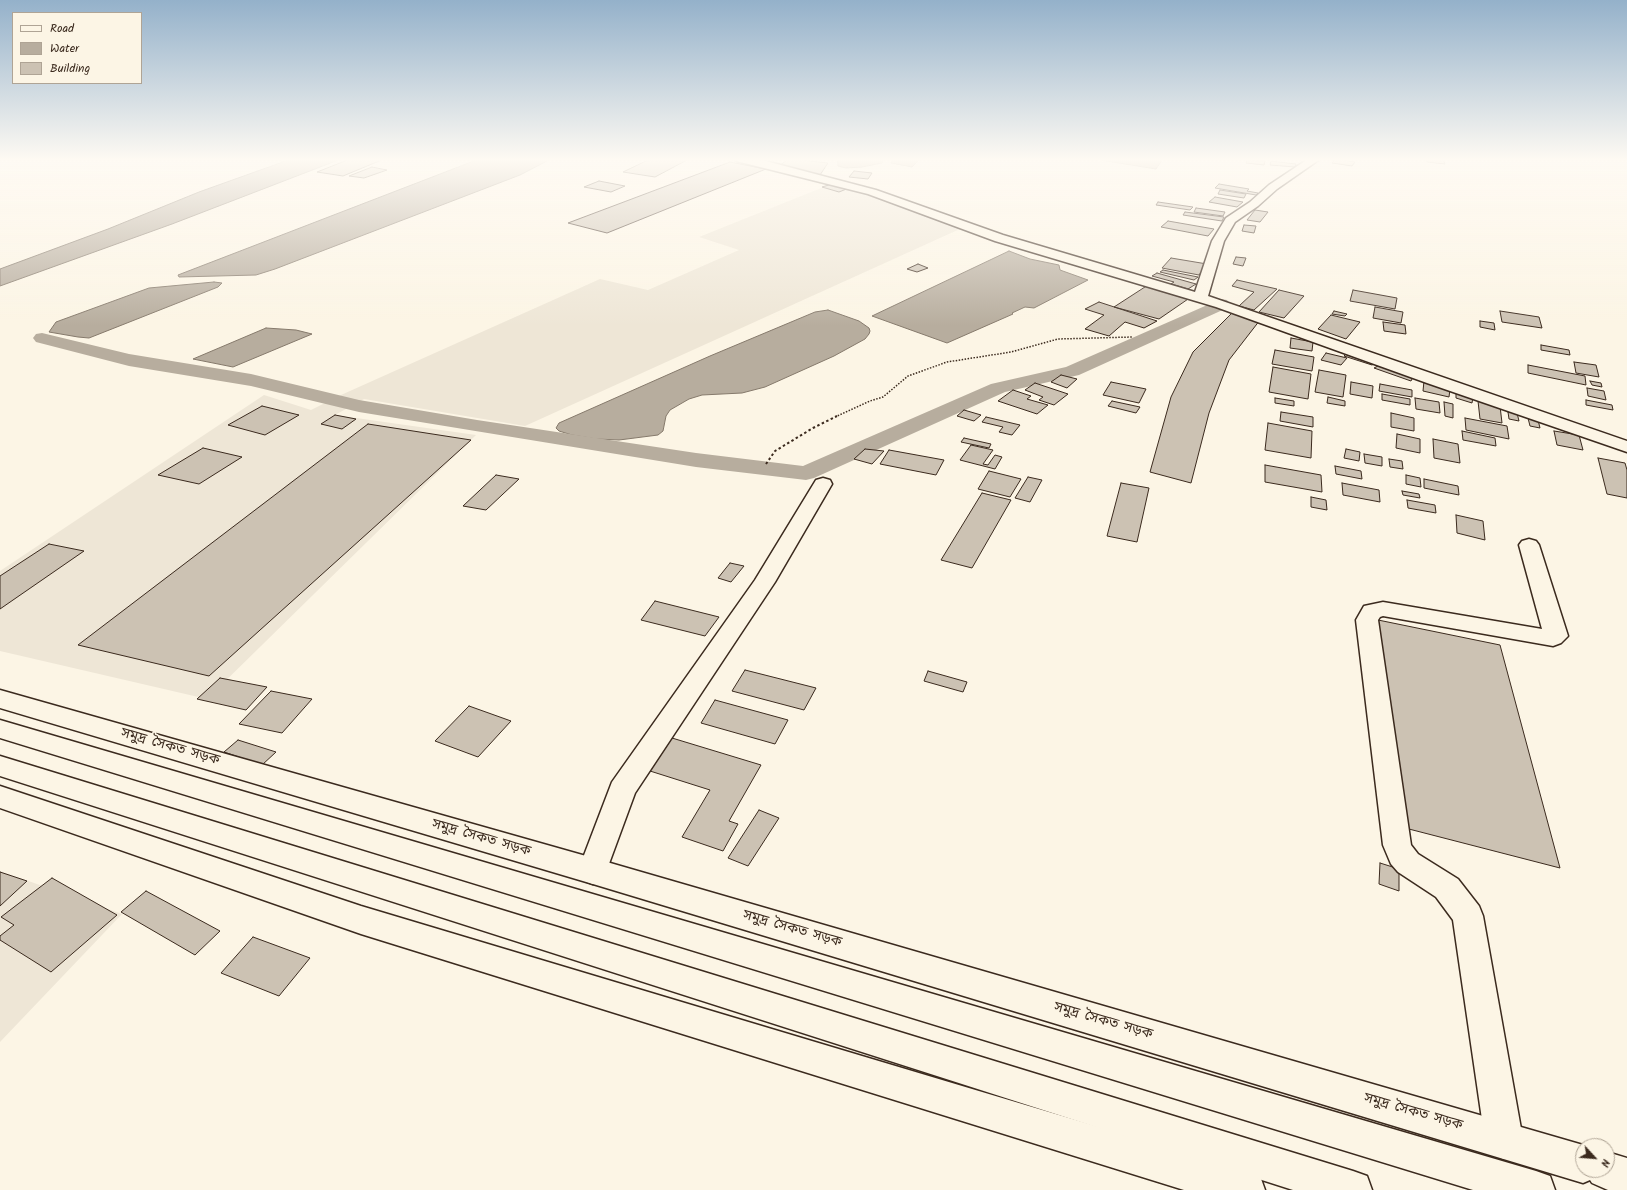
<!DOCTYPE html>
<meta charset="utf-8">
<style>
body{margin:0}
#map{position:relative;width:1627px;height:1190px;overflow:hidden;background:#fcf5e5;font-family:Kalam,sans-serif}
canvas{display:block}
.legend{position:absolute;left:12px;top:12px;width:130px;height:72px;box-sizing:border-box;background:#fcf5e5;border:1px solid #afa495;margin:0;padding:5px 7px;list-style:none;font-size:12px;color:#3b2a1e}
.legend li{display:flex;align-items:center;gap:8px;height:20px}
.legend b{width:20px;border:1px solid #afa495}
.north{position:absolute;left:1575px;top:1138px;width:40px;height:40px;box-sizing:border-box;background:#fcf5e5;border:1px solid #afa495;border-radius:50%;rotate:116deg;font-size:11px;font-weight:700;line-height:16px;text-align:center;color:#3b2a1e}
.north::after{content:'';display:block;margin:auto;width:14px;height:18px;background:#3b2a1e;clip-path:polygon(50% 0,100% 100%,50% 72%,0 100%)}
</style>
<div id="map">
<canvas width="1627" height="1190"></canvas>
<ul class="legend">
<li><b style="height:5px;background:#fcf5e5"></b>Road</li>
<li><b style="height:11px;background:#b7ad9e"></b>Water</li>
<li><b style="height:11px;background:#ccc2b3"></b>Building</li>
</ul>
<div class="north">N</div>
</div>
<script>
const ctx = document.querySelector('canvas').getContext('2d');
ctx.lineJoin = 'round';
function fill(path, color) { ctx.fillStyle = color; ctx.fill(path, 'evenodd'); }
const toPath = rows => new Path2D(rows.map(r => 'M' + r).join(''));
function trace(path, color, width, dash) { ctx.strokeStyle = color; ctx.lineWidth = width; ctx.lineCap = dash ? 'butt' : 'round'; ctx.setLineDash(dash || []); ctx.stroke(path); }
function drawText(font, color, halo, rows, align = 'center') {
  ctx.font = font + ' Kalam,"Noto Sans Bengali",sans-serif'; ctx.lineWidth = 3; ctx.setLineDash([]); ctx.textBaseline = 'middle'; ctx.strokeStyle = halo; ctx.fillStyle = color; for (const [text, x, y, turn = 0] of rows) {
    ctx.save(); ctx.translate(x, y); ctx.rotate((+turn || 0) * Math.PI / 180); ctx.textAlign = isNaN(turn) ? turn : align; if (halo) ctx.strokeText(text, 0, 0); ctx.fillText(text, 0, 0); ctx.restore();
  }
}
fill(toPath([
 [836,182,960,229,525,426,364,399,335,415,476,435,207,699,0,651,0,571,264,395,311,410,341,395,600,279,648,290,739,250,699,237],
 [0,871,122,914,0,1042]
]), '#eee6d6');
const water = toPath([
 [291,159,341,159,172,224,0,286,0,269,108,229,199,192,291,159],
 [479,159,551,159,520,175,275,269,256,275,179,277,178,275,479,159],
 [837,159,883,159,882,163,862,167,846,168,838,166,837,159],
 [893,159,920,159,912,167,891,163,893,159],
 [1094,159,1163,159,1156,169,1094,159],
 [1009,251,1030,259,1059,265,1060,270,1088,280,1034,308,1025,307,1012,313,1013,314,947,343,872,316,1009,251],
 [214,282,222,283,218,287,89,338,78,337,49,332,56,322,149,288,214,282],
 [828,310,859,321,869,328,870,331,869,334,865,339,834,356,765,387,742,393,702,395,689,399,670,410,666,416,663,431,658,435,619,440,596,439,572,435,559,431,556,428,559,423,568,419,710,356,815,312,828,310],
 [266,328,296,330,312,334,233,367,193,359,266,328]
]);
fill(water, '#b7ad9e');
trace(water, '#85796b', 1);
fill(toPath([
 [1221,299,1227,300,1230,304,1227,308,1079,375,1005,392,814,478,806,480,696,467,359,412,251,386,129,366,36,342,33,338,36,334,42,333,129,354,251,374,359,400,477,420,696,453,803,466,991,384,1066,367,1221,299]
]), '#b7ad9e');
const building = toPath([
 [350,159,384,159,343,176,317,172,350,159],
 [650,159,678,159,687,160,655,177,623,172,650,159],
 [788,159,793,159,828,163,820,175,778,167,788,159],
 [1335,159,1338,159,1355,162,1352,166,1332,163,1335,159],
 [1426,159,1443,159,1445,164,1427,162,1426,159],
 [1247,160,1265,161,1264,165,1246,163,1247,160],
 [1271,161,1296,164,1295,167,1270,165,1271,161],
 [730,162,766,169,607,233,568,223,730,162],
 [372,167,387,170,364,178,349,176,372,167],
 [854,171,872,173,868,179,849,177,854,171],
 [599,181,625,186,611,192,584,187,599,181],
 [832,184,849,188,839,192,822,187,832,184],
 [1219,184,1249,189,1247,191,1258,193,1256,195,1215,188,1219,184],
 [1220,190,1246,194,1244,198,1218,194,1220,190],
 [1215,197,1243,202,1237,207,1209,202,1215,197],
 [1158,202,1193,207,1190,210,1156,205,1158,202],
 [1196,208,1225,212,1223,216,1194,212,1196,208],
 [1255,210,1268,212,1260,222,1247,220,1255,210],
 [1185,212,1224,217,1222,221,1183,215,1185,212],
 [1168,221,1214,229,1208,236,1161,227,1168,221],
 [1244,225,1256,226,1254,233,1242,231,1244,225],
 [1236,257,1246,258,1243,266,1233,264,1236,257],
 [1171,258,1207,264,1199,275,1162,268,1171,258],
 [918,264,928,268,917,272,907,269,918,264],
 [1163,270,1198,277,1194,280,1160,272,1163,270],
 [1157,273,1196,284,1188,289,1171,284,1174,282,1152,276,1157,273],
 [1237,280,1277,289,1254,310,1239,306,1254,292,1232,286,1237,280],
 [1148,285,1191,297,1159,319,1114,307,1148,285],
 [1279,290,1304,296,1284,318,1259,312,1279,290],
 [1353,290,1397,298,1395,309,1350,301,1353,290],
 [1099,302,1157,321,1144,328,1125,322,1109,336,1085,329,1104,315,1085,309,1099,302],
 [1375,307,1403,312,1401,323,1373,318,1375,307],
 [1334,311,1347,314,1345,316,1332,314,1334,311],
 [1500,311,1539,317,1542,328,1502,322,1500,311],
 [1233,312,1260,320,1229,360,1209,413,1191,483,1150,472,1171,397,1193,352,1233,312],
 [1331,315,1360,322,1346,339,1318,329,1331,315],
 [1480,321,1494,323,1495,330,1480,327,1480,321],
 [1383,322,1405,325,1406,334,1384,331,1383,322],
 [1291,338,1313,342,1312,351,1290,348,1291,338],
 [1541,345,1569,350,1570,355,1541,350,1541,345],
 [1275,350,1314,357,1312,371,1272,364,1275,350],
 [1348,352,1377,362,1372,365,1344,356,1348,352],
 [1326,353,1347,358,1341,365,1321,360,1326,353],
 [1574,362,1596,365,1599,377,1576,373,1574,362],
 [1382,364,1414,375,1411,381,1374,368,1382,364],
 [1528,365,1585,376,1586,385,1528,373,1528,365],
 [1273,367,1311,374,1308,399,1269,392,1273,367],
 [1319,370,1346,375,1343,397,1315,392,1319,370],
 [1061,375,1077,379,1067,388,1051,382,1061,375],
 [1424,381,1450,389,1449,397,1423,391,1424,381],
 [1590,381,1601,383,1602,387,1592,385,1590,381],
 [1111,382,1146,389,1139,403,1103,395,1111,382],
 [1351,382,1373,386,1372,398,1350,394,1351,382],
 [1035,383,1068,394,1054,405,1039,400,1043,397,1025,390,1035,383],
 [1380,384,1412,390,1412,397,1379,391,1380,384],
 [1587,388,1604,391,1606,400,1588,396,1587,388],
 [1013,390,1031,396,1027,399,1048,405,1037,414,998,401,1013,390],
 [1456,392,1473,397,1472,403,1456,398,1456,392],
 [1382,394,1410,399,1410,405,1382,400,1382,394],
 [1328,397,1345,401,1345,406,1327,403,1328,397],
 [1275,398,1294,401,1294,406,1275,403,1275,398],
 [1415,398,1439,402,1440,413,1416,409,1415,398],
 [1586,400,1612,405,1613,410,1586,405,1586,400],
 [1112,401,1140,407,1136,413,1108,406,1112,401],
 [1478,401,1500,406,1502,423,1480,419,1478,401],
 [1444,402,1453,404,1453,418,1445,416,1444,402],
 [262,406,299,415,265,435,228,425,262,406],
 [964,410,981,415,974,421,957,416,964,410],
 [1281,412,1313,417,1313,427,1280,421,1281,412],
 [1508,412,1517,413,1519,421,1509,419,1508,412],
 [1391,413,1414,418,1414,431,1391,427,1391,413],
 [335,415,356,419,342,429,321,424,335,415],
 [986,417,1020,425,1012,435,999,432,1003,427,982,422,986,417],
 [1465,418,1507,426,1509,439,1466,430,1465,418],
 [1528,418,1538,420,1540,428,1530,426,1528,418],
 [1268,423,1312,431,1311,458,1265,450,1268,423],
 [368,424,471,440,209,676,78,645,368,424],
 [1462,431,1495,438,1496,446,1463,440,1462,431],
 [1554,431,1579,435,1583,450,1557,445,1554,431],
 [1397,434,1420,439,1420,453,1396,448,1397,434],
 [964,438,991,444,989,448,961,442,964,438],
 [1433,439,1458,444,1460,463,1434,458,1433,439],
 [971,445,993,450,983,464,988,465,995,455,1002,457,995,469,960,460,971,445],
 [203,448,242,457,199,484,158,475,203,448],
 [865,449,884,451,872,464,854,459,865,449],
 [1346,449,1360,452,1359,461,1344,458,1346,449],
 [889,450,944,460,936,475,880,464,889,450],
 [1364,454,1382,457,1382,466,1365,463,1364,454],
 [1598,458,1625,463,1627,470,1627,498,1607,494,1598,458],
 [1389,459,1402,461,1403,469,1390,467,1389,459],
 [1265,465,1321,475,1322,492,1265,482,1265,465],
 [1335,466,1361,471,1362,479,1336,474,1335,466],
 [989,471,1021,479,1010,497,978,489,989,471],
 [496,475,519,479,486,510,463,506,496,475],
 [1406,475,1420,478,1421,487,1406,484,1406,475],
 [1028,477,1042,480,1030,502,1015,498,1028,477],
 [1424,479,1458,486,1459,495,1424,488,1424,479],
 [1121,483,1149,488,1137,542,1107,536,1121,483],
 [1342,483,1379,490,1380,502,1343,495,1342,483],
 [1402,491,1419,494,1420,498,1403,495,1402,491],
 [982,493,1011,500,972,568,941,560,982,493],
 [1311,497,1326,500,1327,510,1311,507,1311,497],
 [1407,500,1435,505,1436,513,1408,508,1407,500],
 [1456,515,1483,521,1485,540,1457,533,1456,515],
 [49,544,84,551,0,609,0,576,49,544],
 [730,563,744,566,731,582,718,578,730,563],
 [655,601,719,617,705,636,641,620,655,601],
 [1378,620,1500,645,1560,868,1405,828,1378,620],
 [745,670,816,688,804,710,732,691,745,670],
 [928,671,967,682,963,692,924,681,928,671],
 [220,678,267,687,246,710,197,699,220,678],
 [271,691,312,699,282,733,239,724,271,691],
 [715,700,788,720,775,744,701,723,715,700],
 [469,706,511,721,478,757,435,741,469,706],
 [672,738,761,765,729,821,738,824,723,851,682,837,710,790,650,771,672,738],
 [238,740,276,752,262,765,224,752,238,740],
 [759,810,779,818,748,866,728,858,759,810],
 [1380,863,1399,869,1399,891,1379,884,1380,863],
 [0,872,27,881,0,906,0,872],
 [52,878,117,915,51,972,0,940,0,936,14,925,1,917,52,878],
 [146,891,220,931,195,955,121,912,146,891],
 [253,937,310,958,279,996,221,973,253,937]
]);
fill(building, '#ccc2b3');
trace(building, '#3b2a1e', 1);
const minor = toPath([
 [734,159,758,159,876,190,1003,235,1195,292,1212,241,1226,218,1250,202,1269,185,1308,159,1320,159,1277,189,1258,206,1235,222,1224,241,1208,296,1627,441,1627,452,1427,383,1216,307,995,241,868,194,736,161,734,159],
 [823,478,830,480,832,484,775,582,635,793,603,880,593,884,583,880,578,871,612,782,755,580,816,480,823,478],
 [1529,539,1536,541,1539,545,1568,636,1561,643,1553,646,1383,616,1380,617,1378,620,1411,845,1418,854,1458,879,1479,906,1483,916,1523,1140,1517,1153,1504,1159,1491,1153,1485,1140,1453,920,1436,897,1398,872,1391,864,1383,845,1356,620,1364,606,1383,602,1542,629,1519,545,1522,541,1529,539]
]);
const major = toPath([
 [0,690,593,858,1583,1145,1585,1146,1583,1146,1583,1170,1607,1170,1607,1152,1627,1158,1627,1190,1608,1190,1592,1183,1590,1180,1583,1183,593,884,0,708,0,690],
 [0,786,361,906,1246,1171,1260,1176,1265,1190,1184,1190,361,934,0,808,0,786]
]);
const highway = toPath([
 [0,720,1536,1171,1550,1176,1555,1190,1473,1190,0,738,0,720],
 [0,756,1353,1171,1367,1176,1372,1190,1293,1190,0,776,0,756]
]);
trace(minor, '#3b2a1e', 3);
trace(major, '#3b2a1e', 3);
trace(highway, '#3b2a1e', 3);
trace(toPath([
 [835,417,870,401,883,397,908,376,947,362,1011,352,1058,339,1132,337]
]), '#3b2a1e', 1.5, [1.5, 1.5]);
trace(toPath([
 [766,464,775,451,813,428,837,416]
]), '#3b2a1e', 2, [2.5, 2.5]);
fill(minor, '#fcf5e5');
fill(major, '#fcf5e5');
fill(highway, '#fcf5e5');
const sky = ctx.createLinearGradient(0, 0, 0, 326);
sky.addColorStop(0, '#94b1ca');
sky.addColorStop(0.49, '#fefaf3');
sky.addColorStop(1, '#fefaf300');
ctx.fillStyle = sky;
ctx.fillRect(0, 0, 1627, 326);
drawText('14px', '#3b2a1e', '#fcf5e5', [
 ["সমুদ্র সৈকত সড়ক",170,748,16],
 ["সমুদ্র সৈকত সড়ক",481,839,16],
 ["সমুদ্র সৈকত সড়ক",792,930,16],
 ["সমুদ্র সৈকত সড়ক",1103,1022,16],
 ["সমুদ্র সৈকত সড়ক",1413,1113,16]
]);
</script>
